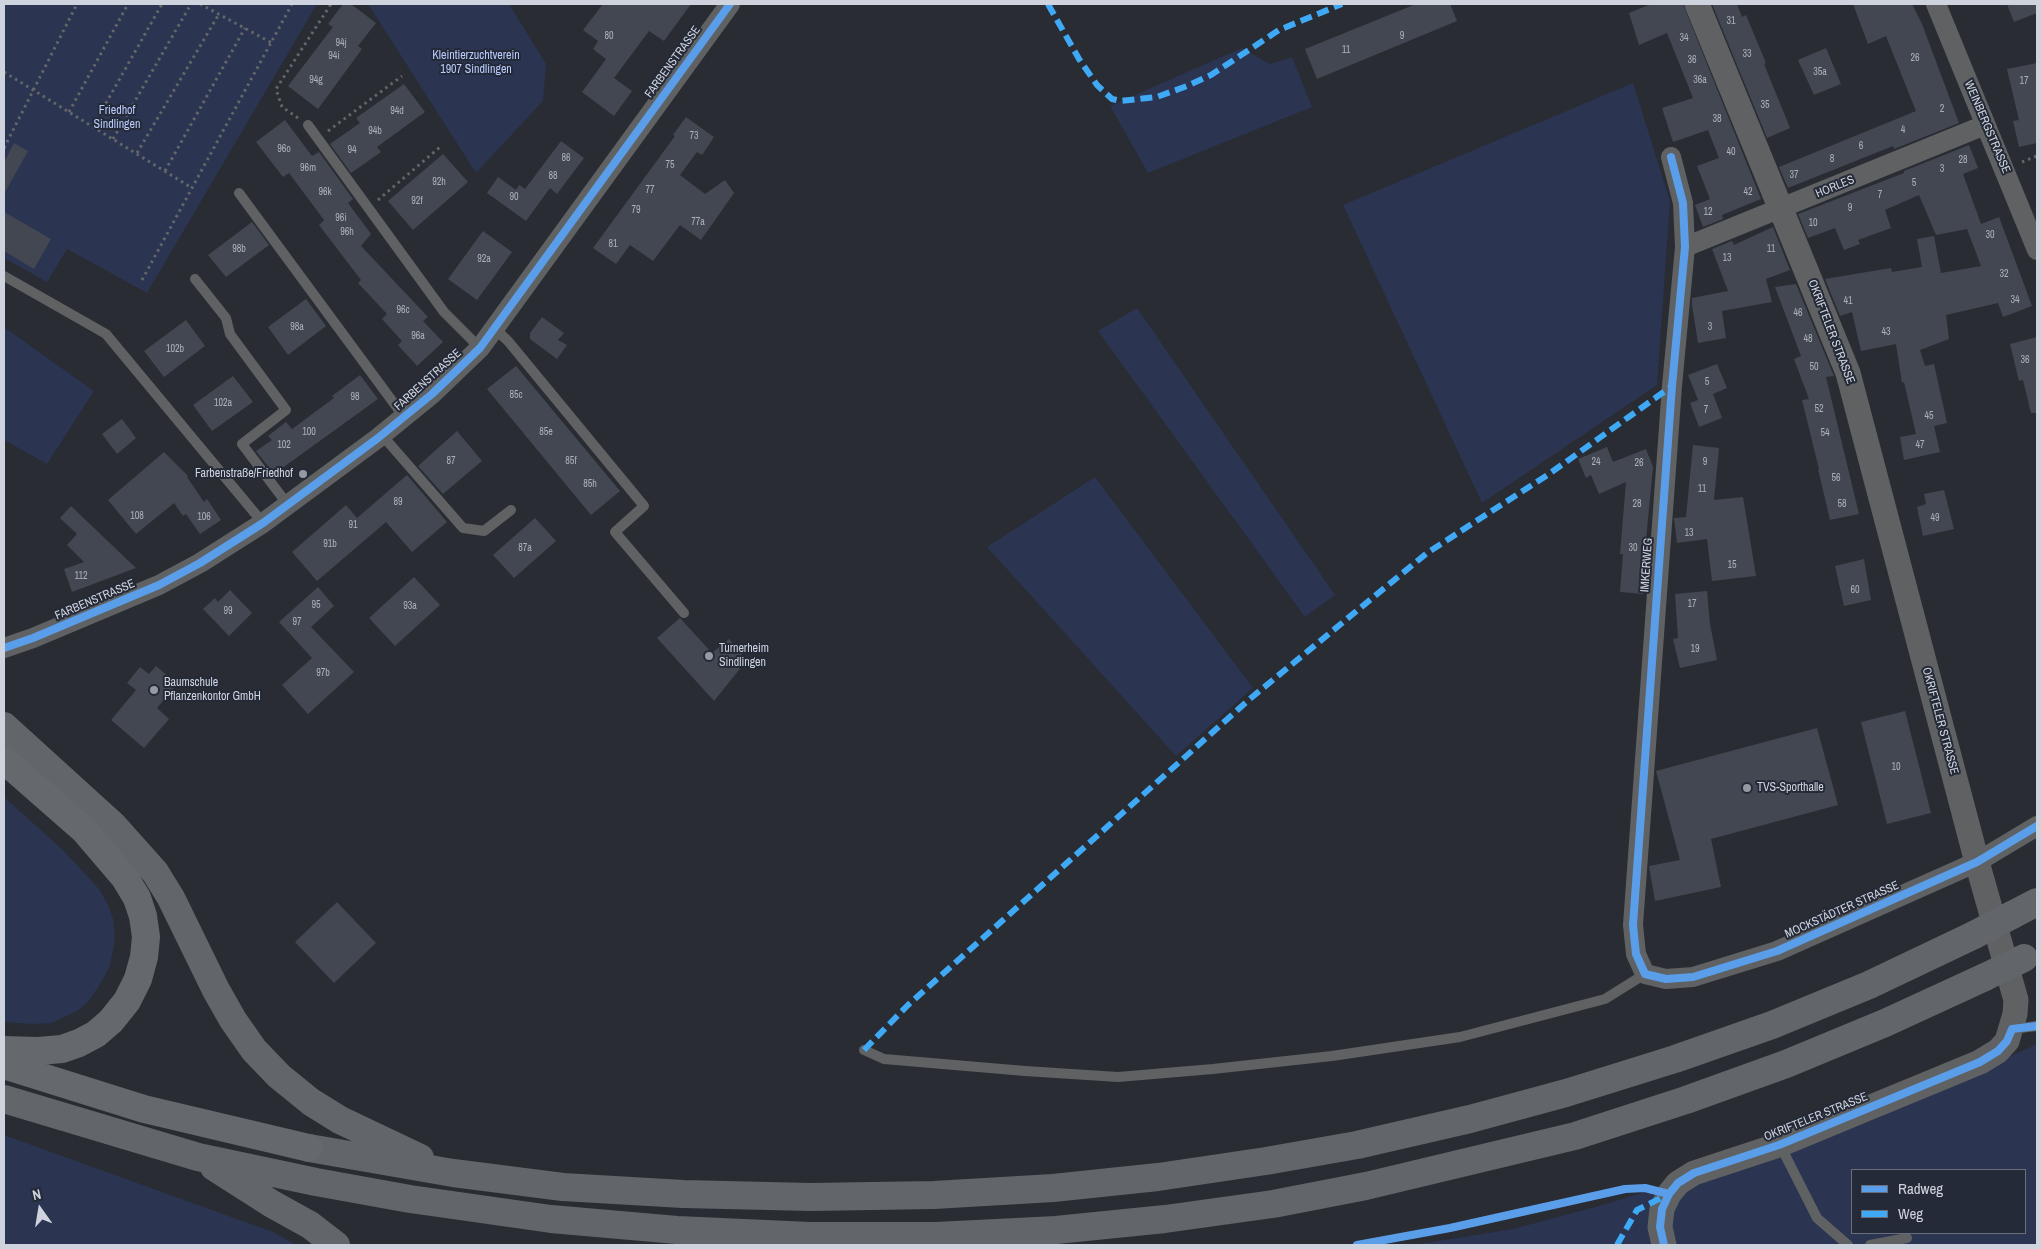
<!DOCTYPE html>
<meta charset="utf-8">
<style>
body{margin:0}
#map{position:relative;width:2041px;height:1249px;overflow:hidden;background:#292c33;font-family:"Archivo Narrow",sans-serif}
canvas{display:block}
.frame{position:absolute;inset:0;border:5px solid #cfd3dd;pointer-events:none}
.legend{position:absolute;left:1851px;top:1169px;width:175px;height:65px;box-sizing:border-box;background:#242a38;border:1px solid #686e7a;margin:0;padding:6px 9px;list-style:none;font-size:15px;color:#cfd3dd}
.legend li{display:flex;align-items:center;gap:10px;height:25px}
.legend b{width:25px;border:1px solid #686e7a}
.north{position:absolute;left:15px;top:1184px;width:50px;height:50px;-webkit-text-stroke:4px #242a38;paint-order:stroke;rotate:347deg;font-size:14px;font-weight:700;line-height:20px;text-align:center;color:#cfd3dd}
.north::after{content:'';display:block;margin:auto;width:18px;height:22px;background:#cfd3dd;clip-path:polygon(50% 0,100% 100%,50% 72%,0 100%)}
</style>
<div id="map">
<canvas width="2041" height="1249"></canvas>
<div class="frame"></div>
<ul class="legend">
<li><b style="height:6px;background:#5a9eea"></b>Radweg</li>
<li><b style="height:6px;background:#3fa9f5"></b>Weg</li>
</ul>
<div class="north">N</div>
</div>
<script>
const ctx = document.querySelector('canvas').getContext('2d');
ctx.lineJoin = 'round';
function fill(path, color) { ctx.fillStyle = color; ctx.fill(path, 'evenodd'); }
const toPath = rows => new Path2D(rows.map(r => 'M' + r).join(''));
function trace(path, color, width, dash) { ctx.strokeStyle = color; ctx.lineWidth = width; ctx.lineCap = dash ? 'butt' : 'round'; ctx.setLineDash(dash || []); ctx.stroke(path); }
function drawText(font, color, halo, rows, align = 'center') {
  ctx.font = font + ' "Archivo Narrow",sans-serif'; ctx.lineWidth = 4; ctx.setLineDash([]); ctx.textBaseline = 'middle'; ctx.strokeStyle = halo; ctx.fillStyle = color; for (const [text, x, y, turn = 0] of rows) {
    ctx.save(); ctx.translate(x, y); ctx.rotate((+turn || 0) * Math.PI / 180); ctx.textAlign = isNaN(turn) ? turn : align; if (halo) ctx.strokeText(text, 0, 0); ctx.fillText(text, 0, 0); ctx.restore();
  }
}
fill(toPath([
 [4,4,317,4,147,293,67,249,47,282,4,258],
 [368,4,509,4,546,64,543,101,476,173],
 [1242,48,1270,64,1292,57,1312,107,1148,173,1110,106],
 [1633,83,1670,201,1657,385,1482,503,1343,205],
 [1137,308,1335,595,1305,617,1098,331],
 [4,327,94,391,47,464,4,440],
 [1095,477,1253,688,1176,756,987,547],
 [4,797,64,851,99,889,108,905,113,919,115,936,113,951,109,968,99,986,87,1003,77,1011,52,1023,32,1024,4,1022],
 [2037,1044,2037,1245,1413,1245,1513,1229,1606,1204,1866,1123],
 [1852,1170,2025,1170,2025,1233,1852,1233],
 [4,1135,273,1232,296,1245,4,1245]
]), '#2b3451');
fill(toPath([
 [343,4,351,4,376,23,358,46,362,49,318,109,288,86,333,27,328,24],
 [603,4,691,4,664,41,649,31,614,78,632,91,614,116,582,92,606,59,593,49,598,41,583,30],
 [1416,4,1450,4,1457,21,1317,79,1305,49],
 [1651,4,1683,4,1761,199,1722,215,1723,219,1703,227,1695,205,1710,199,1697,166,1719,158,1708,130,1673,142,1662,108,1693,98,1667,33,1639,45,1629,13],
 [1712,4,1737,4,1742,17,1746,15,1766,63,1764,64,1790,128,1767,138],
 [1853,4,1912,4,1922,24,1959,123,1894,149,1893,146,1788,188,1779,167,1916,111,1886,36,1868,44],
 [2007,4,2037,4,2037,13,2014,22],
 [1826,48,1841,84,1814,95,1798,60],
 [2037,63,2037,143,2019,147,2013,121,2019,120,2007,69],
 [404,84,425,112,377,147,381,152,351,173,330,144,360,123,356,118],
 [686,117,714,137,702,155,697,152,680,175,705,194,725,180,734,193,701,240,680,225,653,261,630,245,616,264,593,248,675,136,673,135],
 [285,120,312,156,319,152,353,199,348,203,371,234,361,246,428,317,423,321,443,342,417,366,398,345,402,341,382,319,387,314,358,283,361,280,319,225,324,220,289,173,283,177,256,142],
 [561,141,584,158,557,194,550,188,526,221,487,193,498,177,516,190,519,185,525,189],
 [14,143,28,151,4,194,4,162],
 [1969,145,1978,168,1963,174,1981,224,1999,217,2032,306,2003,317,1998,303,1946,315,1949,339,1920,350,1925,366,1934,364,1947,423,1934,426,1940,452,1904,460,1900,437,1916,434,1904,382,1902,383,1896,344,1861,351,1852,312,1840,316,1825,279,1891,268,1892,272,1922,267,1917,239,1934,236,1941,273,1981,266,1967,229,1936,235,1919,195,1885,210,1891,228,1858,240,1860,244,1844,250,1835,228,1808,238,1798,214,1886,180,1904,173,1904,171],
 [443,154,468,182,413,230,388,201],
 [4,212,51,239,34,269,4,251],
 [252,222,269,245,226,277,208,255],
 [1773,227,1790,270,1766,279,1772,302,1722,311,1726,338,1698,343,1692,305,1692,298,1728,291,1712,249,1732,241,1734,245],
 [483,231,512,252,477,300,448,279],
 [1796,284,1834,376,1826,377,1859,514,1830,520,1818,469,1819,469,1802,400,1809,399,1794,359,1801,356,1775,287],
 [306,299,326,326,288,355,268,327],
 [542,317,564,333,558,340,567,345,557,359,530,339,530,333],
 [186,320,205,346,164,377,144,351],
 [2037,337,2037,413,2031,413,2023,380,2019,381,2010,344],
 [1717,364,1727,388,1713,394,1722,418,1699,427,1690,403,1698,400,1688,375],
 [516,366,620,491,591,515,487,389],
 [360,375,378,399,274,474,256,451,272,440,268,436,286,422,292,429,334,398,332,396],
 [233,376,253,402,212,431,193,405],
 [122,419,136,438,117,454,102,434],
 [457,431,482,461,443,494,418,466],
 [1693,445,1719,448,1714,500,1743,497,1756,576,1712,581,1707,539,1677,543,1674,518,1686,517],
 [1607,447,1613,462,1646,449,1653,467,1643,571,1645,571,1643,594,1620,592,1623,554,1620,554,1626,482,1599,494,1591,475,1586,478,1578,459],
 [164,452,188,476,187,477,204,502,207,499,221,520,200,534,186,514,183,516,174,503,136,534,108,500],
 [407,475,447,522,412,552,386,522,317,581,292,552,346,505,357,518],
 [1944,490,1954,529,1923,536,1917,507,1926,504,1924,494],
 [71,506,136,568,72,592,64,569,84,562,67,545,77,534,60,518],
 [535,518,556,541,514,578,493,555],
 [1864,559,1871,600,1844,606,1835,566],
 [414,577,440,605,395,646,369,618],
 [318,587,334,606,311,627,354,672,308,714,282,685,312,658,279,622],
 [230,590,252,613,229,636,203,609,215,598,218,602],
 [1707,591,1710,624,1717,660,1680,668,1673,639,1678,638,1675,594],
 [680,618,712,653,729,639,747,660,714,701,657,638],
 [156,666,177,684,157,708,169,719,144,748,111,720,136,690,127,683,140,667,149,674],
 [1905,711,1931,813,1887,824,1861,722],
 [1817,728,1838,805,1711,839,1721,887,1655,901,1649,866,1680,860,1656,771],
 [337,902,376,943,334,983,295,942]
]), '#434751');
trace(toPath([
 [200,4,272,43],
 [4,72,192,188],
 [69,112,128,4],
 [298,118,282,107,276,89,331,4],
 [93,126,162,4],
 [328,131,402,76],
 [113,139,191,4],
 [4,148,77,4],
 [137,153,219,14],
 [2022,162,2037,156],
 [165,171,245,28],
 [378,200,440,147],
 [142,280,292,4]
]), '#646669', 3, [2.5, 4]);
trace(toPath([
 [308,125,444,312,480,348],
 [239,193,404,417],
 [4,276,106,334,263,523],
 [195,279,226,318,230,334,286,410,242,444,288,505],
 [494,328,508,341,644,506,615,532,684,613],
 [382,435,463,528,484,531,511,510],
 [2012,1029,2037,1026],
 [864,1050,884,1059,1025,1071,1118,1077,1213,1069,1332,1056,1460,1037,1605,999,1645,974],
 [1780,1145,1817,1218,1848,1245],
 [1870,1245,1907,1238]
]), '#5f6163', 10);
trace(toPath([
 [1936,4,2037,250],
 [1671,157,1683,203,1685,247,1672,386,1633,925,1636,954,1645,974,1666,979,1693,977,1777,951,1977,862,2037,826],
 [1685,247,1985,125],
 [4,648,33,638,159,585,200,563,263,523,378,438,432,394,480,348,730,4]
]), '#5f6163', 20);
trace(toPath([
 [1664,1245,1660,1227,1662,1209,1669,1194,1678,1183,1694,1173,1779,1145,1980,1062,1998,1051,2007,1041,2015,1014,2016,1000,1977,862,1848,373,1697,4]
]), '#5f6163', 25);
trace(toPath([
 [4,726,113,825,155,872,171,898,216,990,233,1020,254,1050,279,1076,311,1102,340,1120,420,1158],
 [2012,915,2037,902],
 [4,1099,198,1157,316,1182,410,1199,551,1219,677,1230,810,1236,936,1236,1056,1230,1165,1219,1273,1204,1366,1186,1575,1136,1686,1100,1786,1064,1885,1023,1985,977],
 [309,1148,453,1173,563,1187,683,1194,811,1197,934,1195,1053,1188,1158,1177,1266,1161,1357,1145,1470,1119,1566,1093,1675,1059,1772,1025,1869,985,1974,935],
 [214,1167,272,1204,310,1225,336,1245]
]), '#62656a', 28);
trace(toPath([
 [4,760,84,830,125,878,137,898,143,916,146,937,144,957,138,979,127,1001,111,1021,96,1034,79,1043,62,1049,38,1051,4,1050],
 [4,1065,144,1109,309,1148]
]), '#65686d', 28);
trace(toPath([
 [1974,935,2012,915],
 [1985,977,2024,958]
]), '#62656a', 28);
trace(toPath([
 [1048,4,1079,59,1097,85,1112,99,1121,101,1157,97,1187,86,1211,75,1279,30,1342,4],
 [864,1050,908,1005,1251,698,1427,553,1549,474,1672,386],
 [1617,1245,1637,1210,1669,1194]
]), '#3fa9f5', 6, [12, 6]);
trace(toPath([
 [1671,157,1683,203,1685,247,1672,386,1633,925,1636,954,1645,974,1666,979,1693,977,1777,951,1977,862,2037,826],
 [4,648,33,638,159,585,200,563,263,523,378,438,432,394,480,348,730,4],
 [1357,1245,1450,1228,1625,1189,1645,1188,1669,1194],
 [1664,1245,1660,1227,1662,1209,1669,1194,1678,1183,1694,1173,1779,1145,1980,1062,1998,1051,2007,1041,2012,1029,2037,1026]
]), '#5a9eea', 8);
for (const [x, y, r, color] of [
 [303,474,5,"#9599a2"],
 [709,656,5,"#9599a2"],
 [154,690,5,"#9599a2"],
 [1747,788,5,"#9599a2"]
]) { const dot = new Path2D(); dot.arc(x, y, r, 0, 2 * Math.PI); ctx.fillStyle = color; ctx.fill(dot); trace(dot, '#242a38', 2); }
drawText('10px', '#acb0ba', null, [
 ["31",1731,21],
 ["80",609,36],
 ["9",1402,36],
 ["34",1684,38],
 ["94j",341,43],
 ["11",1346,50],
 ["33",1747,54],
 ["94i",334,56],
 ["26",1915,58],
 ["36",1692,60],
 ["35a",1820,72],
 ["94g",316,80],
 ["36a",1700,80],
 ["17",2024,81],
 ["35",1765,105],
 ["2",1942,109],
 ["94d",397,111],
 ["38",1717,119],
 ["4",1903,130],
 ["94b",375,131],
 ["73",694,136],
 ["6",1861,146],
 ["96o",284,149],
 ["94",352,150],
 ["40",1731,152],
 ["86",566,158],
 ["8",1832,159],
 ["28",1963,160],
 ["75",670,165],
 ["96m",308,168],
 ["3",1942,169],
 ["37",1794,175],
 ["88",553,176],
 ["92h",439,182],
 ["5",1914,183],
 ["77",650,190],
 ["96k",325,192],
 ["42",1748,192],
 ["7",1880,195],
 ["90",514,197],
 ["92f",417,201],
 ["9",1850,208],
 ["79",636,210],
 ["12",1708,212],
 ["96i",341,218],
 ["77a",698,222],
 ["10",1813,223],
 ["96h",347,232],
 ["30",1990,235],
 ["81",613,244],
 ["98b",239,249],
 ["11",1771,249],
 ["13",1727,258],
 ["92a",484,259],
 ["32",2004,274],
 ["34",2015,300],
 ["41",1848,301],
 ["96c",403,310],
 ["46",1798,313],
 ["98a",297,327],
 ["3",1710,327],
 ["43",1886,332],
 ["96a",418,336],
 ["48",1808,339],
 ["102b",175,349],
 ["36",2025,360],
 ["50",1814,367],
 ["5",1707,382],
 ["85c",516,395],
 ["98",355,397],
 ["102a",223,403],
 ["52",1819,409],
 ["7",1706,410],
 ["45",1929,416],
 ["100",309,432],
 ["85e",546,432],
 ["54",1825,433],
 ["102",284,445],
 ["47",1920,445],
 ["87",451,461],
 ["85f",571,461],
 ["24",1596,462],
 ["9",1705,462],
 ["26",1639,463],
 ["56",1836,478],
 ["85h",590,484],
 ["11",1702,489],
 ["89",398,502],
 ["28",1637,504],
 ["58",1842,504],
 ["108",137,516],
 ["106",204,517],
 ["49",1935,518],
 ["91",353,525],
 ["13",1689,533],
 ["91b",330,544],
 ["87a",525,548],
 ["30",1633,548],
 ["15",1732,565],
 ["112",81,576],
 ["60",1855,590],
 ["17",1692,604],
 ["95",316,605],
 ["93a",410,606],
 ["99",228,611],
 ["97",297,622],
 ["19",1695,649],
 ["97b",323,673],
 ["10",1896,767]
]);
drawText('12px', '#b9cbfd', '#242a38', [
 ["Kleintierzuchtverein",476,56],
 ["1907 Sindlingen",476,70],
 ["Friedhof",117,111],
 ["Sindlingen",117,125]
]);
drawText('12px', '#cfd3dd', '#242a38', [
 ["FARBENSTRASSE",673,62,-54],
 ["WEINBERGSTRASSE",1987,127,67],
 ["HORLES",1835,187,-22],
 ["OKRIFTELER STRASSE",1831,332,69],
 ["FARBENSTRASSE",428,380,-42],
 ["IMKERWEG",1647,565,-86],
 ["FARBENSTRASSE",95,600,-23],
 ["OKRIFTELER STRASSE",1940,721,75],
 ["MOCKSTÄDTER STRASSE",1842,910,-24],
 ["OKRIFTELER STRASSE",1816,1117,-22]
]);
drawText('12px', '#cfd3dd', '#242a38', [
 ["Farbenstraße/Friedhof",293,474,"right"],
 ["Turnerheim",719,649],
 ["Sindlingen",719,663],
 ["Baumschule",164,683],
 ["Pflanzenkontor GmbH",164,697],
 ["TVS-Sporthalle",1757,788]
], 'left');
</script>
